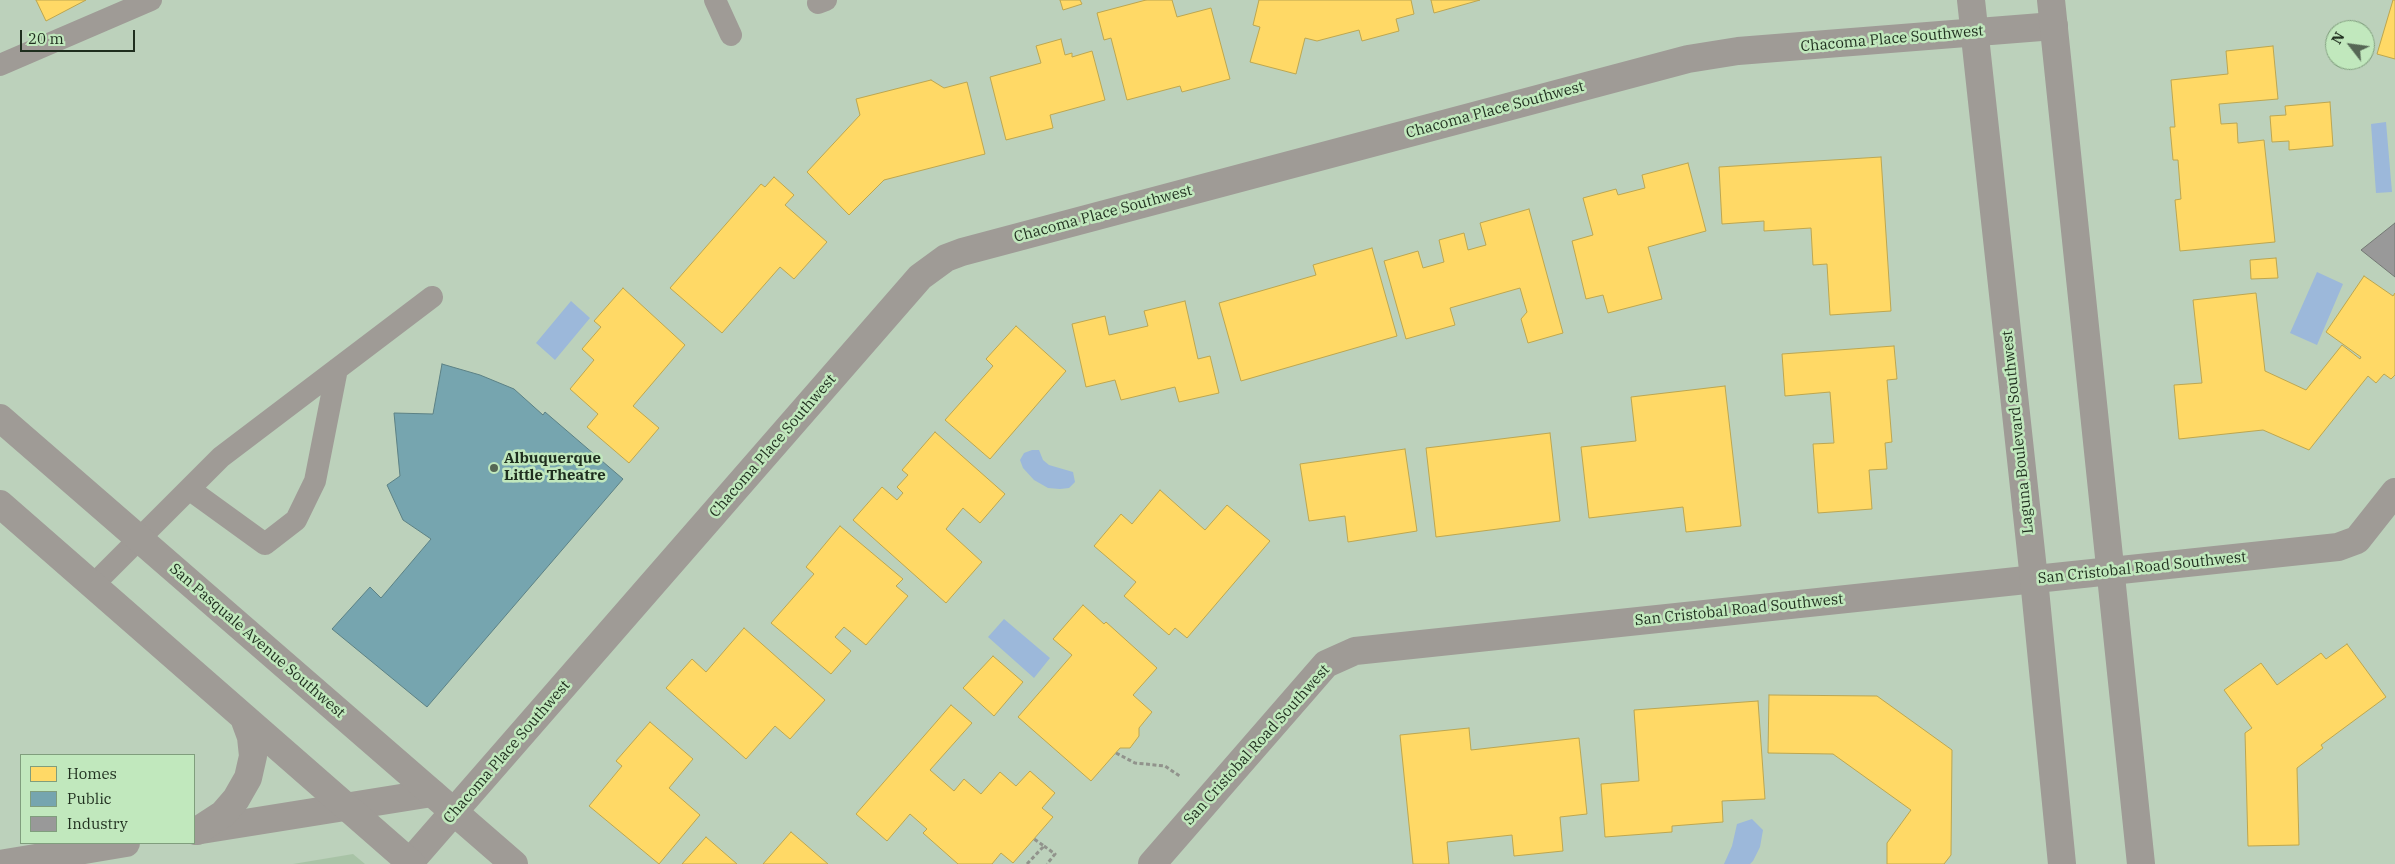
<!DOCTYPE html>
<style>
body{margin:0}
#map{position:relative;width:2395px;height:864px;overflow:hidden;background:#bcd1bb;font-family:"IBM Plex Serif",serif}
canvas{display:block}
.legend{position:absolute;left:20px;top:754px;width:175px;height:90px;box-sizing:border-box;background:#c1e8bd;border:1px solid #809e7d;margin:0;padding:6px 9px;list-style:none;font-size:15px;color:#1f2e1e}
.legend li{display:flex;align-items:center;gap:10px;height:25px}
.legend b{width:25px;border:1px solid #809e7d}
.north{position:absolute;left:2325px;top:20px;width:50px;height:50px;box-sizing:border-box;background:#c1e8bd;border:1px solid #809e7d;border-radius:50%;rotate:300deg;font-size:14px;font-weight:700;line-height:20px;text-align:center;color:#1f2e1e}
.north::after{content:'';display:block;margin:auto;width:18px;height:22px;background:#566755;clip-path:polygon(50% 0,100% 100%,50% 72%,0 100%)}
.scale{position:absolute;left:20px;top:30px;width:115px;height:22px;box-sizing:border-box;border:2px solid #1f2e1e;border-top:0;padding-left:6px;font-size:15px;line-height:18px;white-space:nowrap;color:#1f2e1e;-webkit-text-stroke:4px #c1e8bd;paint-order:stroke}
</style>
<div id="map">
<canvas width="2395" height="864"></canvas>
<ul class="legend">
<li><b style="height:14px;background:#ffd966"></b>Homes</li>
<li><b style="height:14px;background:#76a5af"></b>Public</li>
<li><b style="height:14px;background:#999"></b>Industry</li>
</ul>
<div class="north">N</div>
<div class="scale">20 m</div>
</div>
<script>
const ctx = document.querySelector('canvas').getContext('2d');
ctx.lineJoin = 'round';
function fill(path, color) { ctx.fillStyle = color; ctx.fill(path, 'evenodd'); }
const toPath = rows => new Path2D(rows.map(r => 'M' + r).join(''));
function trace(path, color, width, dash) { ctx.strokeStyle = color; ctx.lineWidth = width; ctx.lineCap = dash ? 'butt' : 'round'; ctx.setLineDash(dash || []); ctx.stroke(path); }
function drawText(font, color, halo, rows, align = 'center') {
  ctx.font = font + ' "IBM Plex Serif",serif'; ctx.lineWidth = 5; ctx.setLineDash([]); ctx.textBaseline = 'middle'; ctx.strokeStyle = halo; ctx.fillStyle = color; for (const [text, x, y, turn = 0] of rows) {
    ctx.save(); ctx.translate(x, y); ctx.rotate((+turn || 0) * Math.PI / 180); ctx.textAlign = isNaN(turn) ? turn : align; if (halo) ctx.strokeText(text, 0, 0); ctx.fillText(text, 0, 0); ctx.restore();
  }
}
fill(toPath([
 [353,854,365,864,293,864]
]), '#a8c3a6');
fill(toPath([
 [2386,122,2392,192,2376,193,2371,124],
 [2317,272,2343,284,2317,345,2290,333],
 [571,301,590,318,555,360,536,343],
 [1032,450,1039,450,1043,460,1049,465,1073,472,1075,482,1069,488,1060,489,1048,488,1034,480,1023,468,1020,460,1024,453],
 [1004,619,1050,658,1034,678,988,637],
 [1752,819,1763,830,1760,847,1753,861,1750,864,1724,864,1732,846,1737,824]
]), '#9cb8da');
const homes = toPath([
 [36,0,86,0,46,21,36,0],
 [1060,0,1080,0,1082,4,1063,10,1060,0],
 [1146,0,1172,0,1177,17,1211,8,1230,79,1182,92,1180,86,1127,100,1111,38,1104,40,1097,13,1146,0],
 [1259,0,1411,0,1414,14,1396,19,1399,31,1362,41,1359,30,1317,41,1305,38,1296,74,1250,62,1260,27,1253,25,1259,0],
 [1431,0,1480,0,1434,13,1431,0],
 [2393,0,2395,0,2395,59,2377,54,2393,0],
 [1061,39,1065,55,1072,53,1072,57,1092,51,1105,100,1050,115,1053,128,1006,140,990,77,1041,63,1036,46,1061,39],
 [2273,46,2278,99,2219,104,2221,124,2237,123,2238,143,2264,140,2275,242,2180,251,2175,200,2181,199,2178,160,2173,160,2170,127,2175,127,2171,80,2228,74,2226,51,2273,46],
 [931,80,944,88,967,82,985,154,884,180,849,215,807,172,860,115,856,99,931,80],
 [2330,102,2333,146,2289,150,2289,141,2272,142,2270,116,2286,115,2285,106,2330,102],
 [1881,157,1891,311,1830,315,1827,264,1813,265,1811,228,1764,231,1764,221,1722,224,1719,167,1881,157],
 [1688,163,1706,231,1648,247,1662,299,1608,313,1603,295,1586,299,1572,241,1593,235,1583,198,1616,189,1618,195,1645,188,1642,175,1688,163],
 [774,177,794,195,785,205,827,242,794,279,780,267,722,333,670,288,761,184,765,187,774,177],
 [1529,209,1563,333,1528,343,1521,319,1527,312,1520,288,1450,308,1455,325,1406,339,1384,261,1418,251,1423,268,1444,262,1439,240,1464,233,1468,250,1486,245,1480,223,1529,209],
 [1372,248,1397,336,1241,381,1219,303,1316,275,1313,265,1372,248],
 [2276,258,2278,278,2251,279,2250,260,2276,258],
 [2364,276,2393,296,2395,293,2395,375,2391,379,2384,374,2376,383,2368,376,2309,450,2263,430,2179,439,2174,385,2202,383,2193,300,2256,293,2265,371,2306,390,2342,345,2360,359,2361,357,2326,332,2364,276],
 [623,288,685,345,633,406,659,428,629,463,587,427,598,414,570,389,594,360,582,349,601,327,594,321,623,288],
 [1185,301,1198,359,1210,356,1219,393,1179,402,1175,387,1121,400,1115,380,1086,387,1072,324,1105,316,1109,335,1148,326,1144,311,1185,301],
 [1016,326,1066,371,990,459,945,420,993,366,986,359,1016,326],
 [1894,346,1897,379,1887,380,1892,442,1885,443,1887,469,1869,470,1872,509,1818,513,1813,444,1834,443,1830,392,1785,396,1782,354,1894,346],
 [1725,386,1741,526,1686,532,1683,507,1589,518,1581,447,1636,441,1631,397,1725,386],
 [935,432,1005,494,980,523,963,508,946,529,982,562,946,603,853,520,882,487,897,500,903,493,897,487,908,475,902,470,935,432],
 [1550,433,1560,521,1436,537,1426,448,1550,433],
 [1405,449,1417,531,1348,542,1345,516,1309,521,1300,464,1405,449],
 [1160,490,1205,530,1227,505,1270,541,1187,638,1175,628,1169,635,1124,596,1136,582,1094,546,1121,514,1132,524,1160,490],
 [840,526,903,579,896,586,908,596,866,645,844,627,835,637,851,651,831,674,771,623,814,574,806,567,840,526],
 [1083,605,1104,624,1106,622,1157,668,1133,695,1152,712,1139,728,1139,736,1130,748,1120,748,1091,781,1018,717,1072,655,1053,639,1083,605],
 [744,628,825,700,790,739,775,726,746,759,666,688,692,659,706,672,744,628],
 [2347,644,2386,697,2321,745,2323,748,2297,768,2299,845,2248,846,2245,733,2252,728,2224,690,2261,663,2277,685,2321,653,2326,659,2347,644],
 [993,656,1023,682,994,716,963,688,993,656],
 [1769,695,1877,696,1952,750,1951,855,1944,864,1887,864,1887,843,1911,810,1833,754,1768,753,1769,695],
 [1758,701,1765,799,1722,801,1723,822,1672,826,1672,832,1605,837,1601,784,1639,781,1634,710,1758,701],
 [951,705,972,723,930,770,954,791,964,779,981,794,1000,772,1016,786,1030,771,1055,793,1042,808,1053,817,1013,863,1001,853,992,864,958,864,923,833,927,829,910,814,887,841,856,814,951,705],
 [650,722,693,759,669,788,700,815,659,864,589,806,622,766,616,761,650,722],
 [1469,728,1471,750,1579,738,1587,814,1560,817,1563,851,1514,856,1512,835,1447,842,1449,864,1413,864,1400,735,1469,728],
 [791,832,828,864,763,864,791,832],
 [706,837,737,864,682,864,706,837]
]);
fill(homes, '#ffd966');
trace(homes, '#bca650', 1);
const public = toPath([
 [442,364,480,375,514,389,543,415,545,412,623,479,427,707,332,629,370,587,381,598,431,539,403,520,387,485,400,476,394,413,433,414,442,364]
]);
fill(public, '#76a5af');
trace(public, '#5c8184', 1);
const industry = toPath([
 [2395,223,2395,277,2361,250,2395,223]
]);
fill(industry, '#999');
trace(industry, '#747974', 1);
trace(toPath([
 [1116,753,1135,763,1165,766,1181,777],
 [1044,846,1055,854,1047,864],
 [1027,864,1044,846,1034,839]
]), '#91938c', 3, [4, 2.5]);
trace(toPath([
 [715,0,731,35],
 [818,3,826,0],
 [0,65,151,0],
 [189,489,265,544,296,520,315,481,337,369],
 [93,585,221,457,432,297]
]), '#9f9b96', 22);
trace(toPath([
 [195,831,432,793],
 [410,862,920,277,946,258,962,252,1688,59,1738,51,2054,26],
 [0,864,126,843],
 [1152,864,1326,664,1355,651,2338,547,2357,540,2395,492]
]), '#9f9b96', 28);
trace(toPath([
 [1971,0,2034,579,2062,864],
 [2051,0,2141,864],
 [0,418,514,864],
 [0,504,412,864],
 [197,831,223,814,236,799,248,778,253,756,251,737,244,718]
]), '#9f9b96', 28);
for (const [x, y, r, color] of [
 [494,468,5,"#566755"]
]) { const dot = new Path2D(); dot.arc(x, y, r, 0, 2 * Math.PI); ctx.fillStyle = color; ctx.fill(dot); trace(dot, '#c1e8bd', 2); }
drawText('15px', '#1f2e1e', '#c1e8bd', [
 ["Chacoma Place Southwest",1892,39,-5],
 ["Chacoma Place Southwest",1495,110,-15],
 ["Chacoma Place Southwest",1103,214,-15],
 ["Laguna Boulevard Southwest",2018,432,-96],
 ["Chacoma Place Southwest",773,446,-49],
 ["San Cristobal Road Southwest",2142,568,-6],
 ["San Cristobal Road Southwest",1739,610,-6],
 ["San Pasquale Avenue Southwest",257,641,41],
 ["San Cristobal Road Southwest",1257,745,-48],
 ["Chacoma Place Southwest",507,752,-49]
]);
drawText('bold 15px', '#1f2e1e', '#c1e8bd', [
 ["Albuquerque",504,459],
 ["Little Theatre",504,476]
], 'left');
</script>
